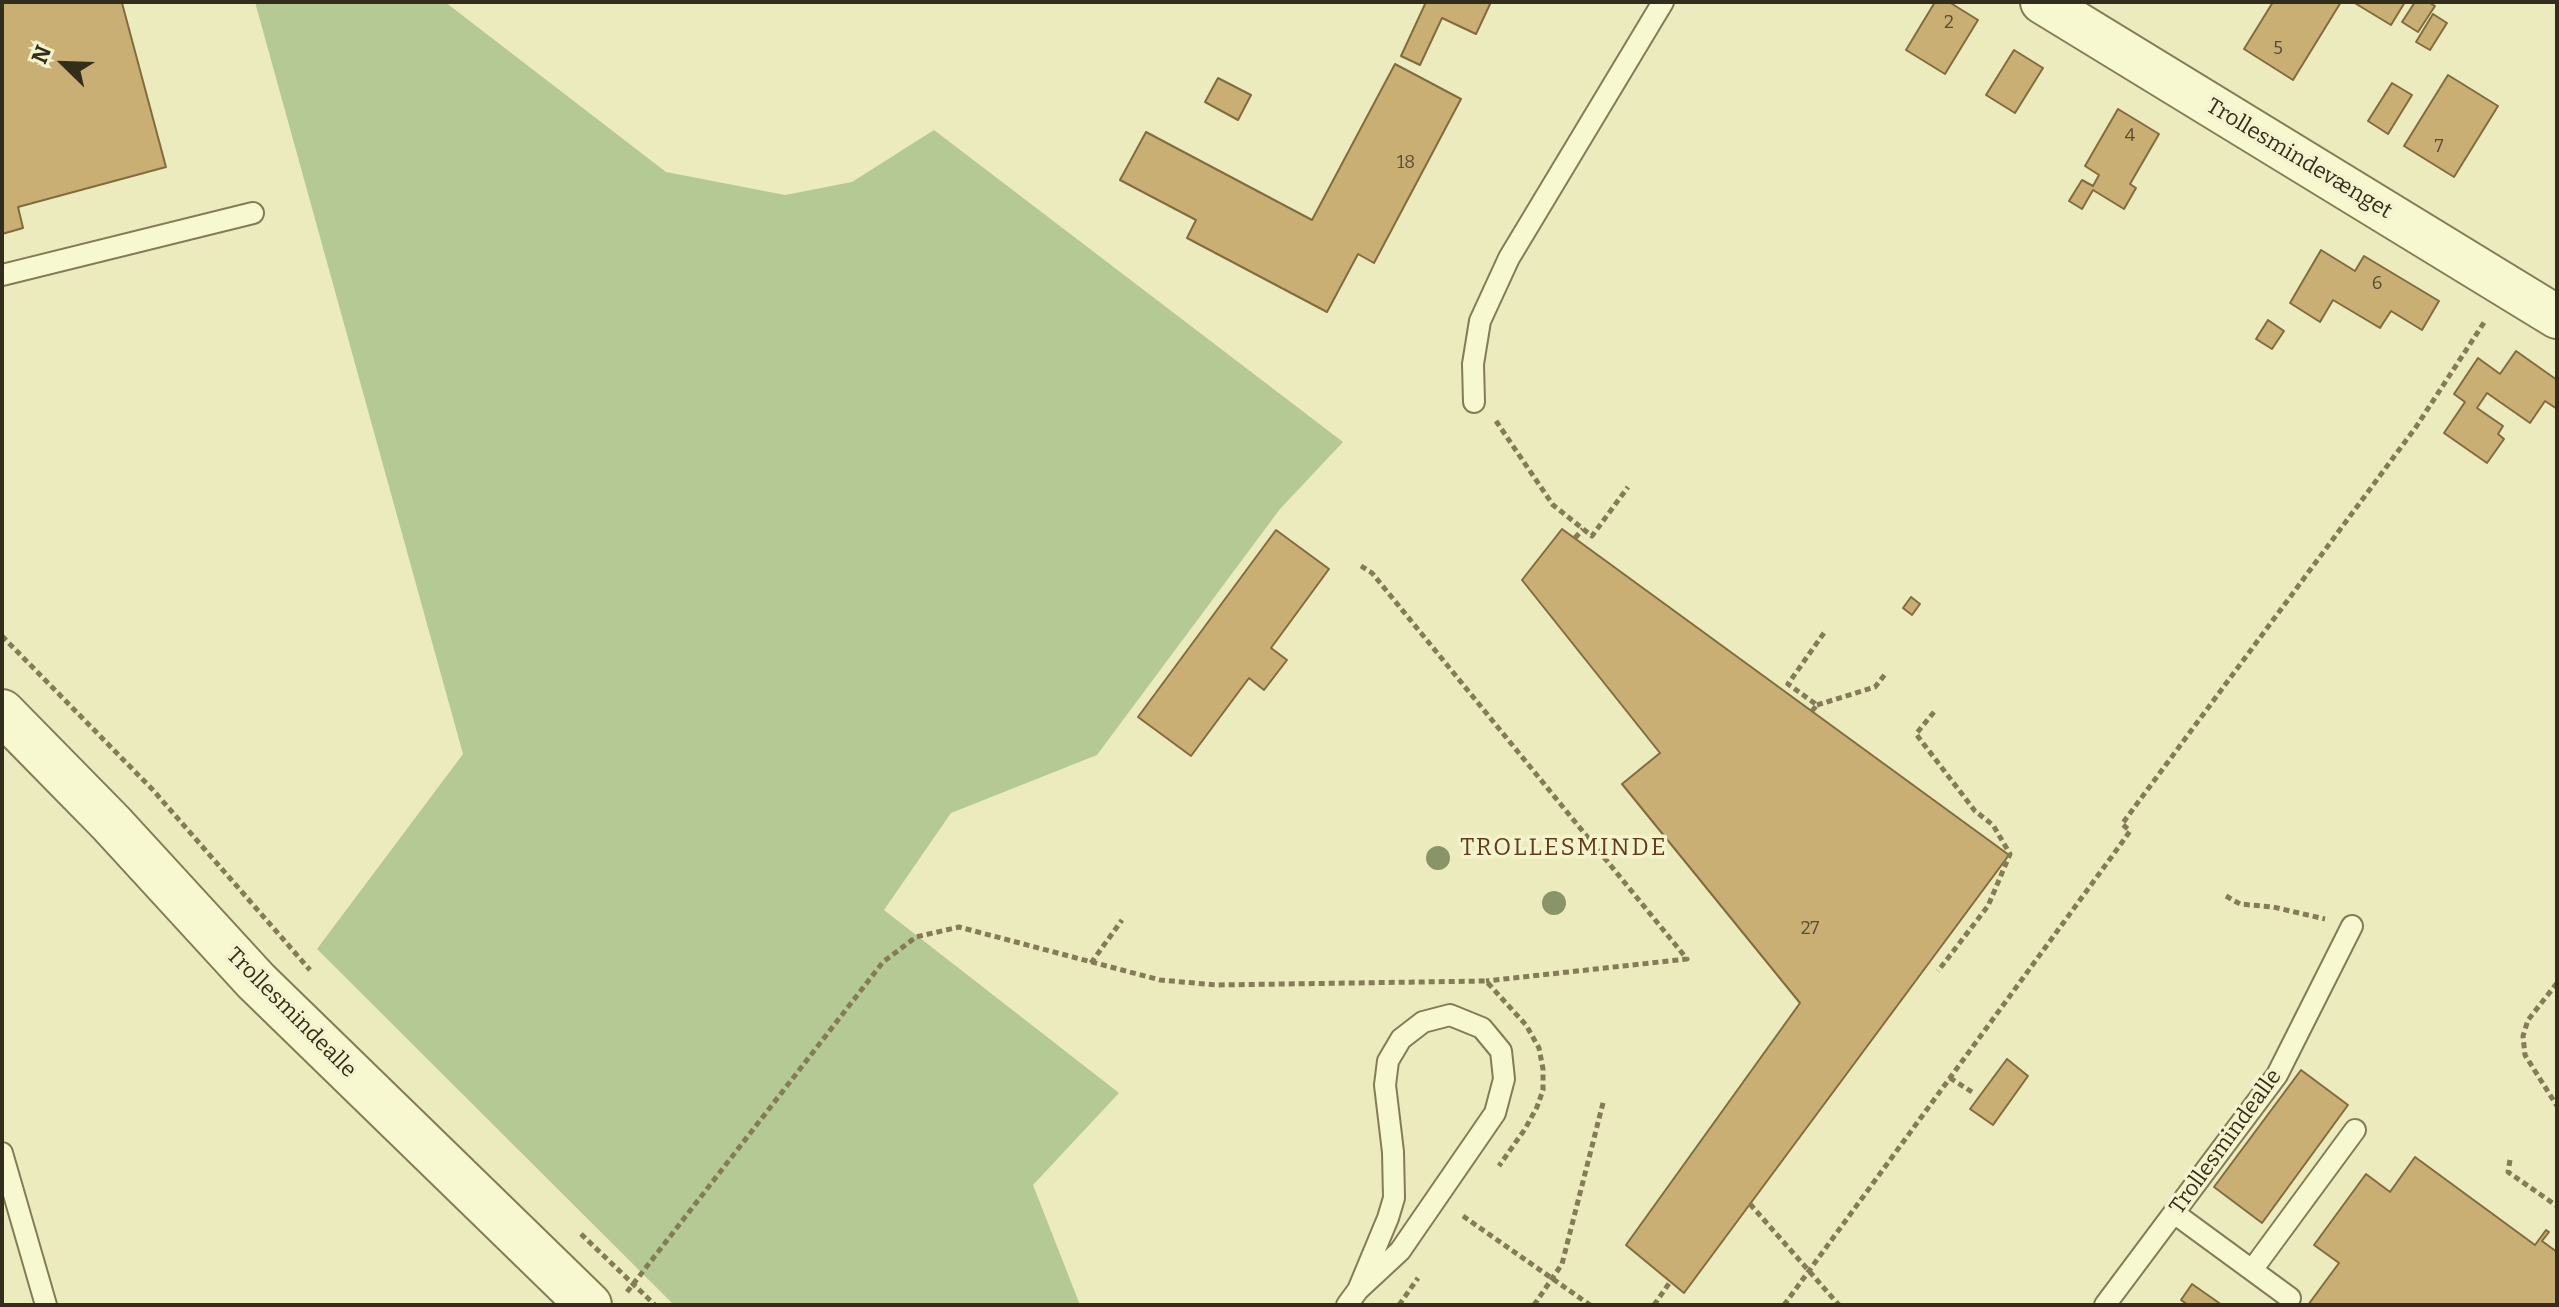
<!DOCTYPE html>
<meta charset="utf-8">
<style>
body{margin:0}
#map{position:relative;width:2559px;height:1307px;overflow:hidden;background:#ecebbe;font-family:Bitter,serif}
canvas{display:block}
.frame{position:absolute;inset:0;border:4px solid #332e1c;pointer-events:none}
.north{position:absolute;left:24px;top:24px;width:80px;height:80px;-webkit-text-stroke:6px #f4f3cd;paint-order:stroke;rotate:293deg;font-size:22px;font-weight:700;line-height:32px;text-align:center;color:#332e1c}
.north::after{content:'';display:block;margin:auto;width:28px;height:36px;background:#332e1c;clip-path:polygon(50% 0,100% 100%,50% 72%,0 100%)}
</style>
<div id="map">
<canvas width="2559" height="1307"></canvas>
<div class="frame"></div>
<div class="north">N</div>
</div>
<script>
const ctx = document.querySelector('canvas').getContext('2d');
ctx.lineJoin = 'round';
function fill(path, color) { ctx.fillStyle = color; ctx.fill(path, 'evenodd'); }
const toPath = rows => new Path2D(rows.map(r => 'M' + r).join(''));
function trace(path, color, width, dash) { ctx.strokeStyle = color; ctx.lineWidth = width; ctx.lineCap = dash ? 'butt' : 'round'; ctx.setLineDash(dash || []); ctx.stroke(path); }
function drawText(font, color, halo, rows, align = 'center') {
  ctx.font = font + ' Bitter,serif'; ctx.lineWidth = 7; ctx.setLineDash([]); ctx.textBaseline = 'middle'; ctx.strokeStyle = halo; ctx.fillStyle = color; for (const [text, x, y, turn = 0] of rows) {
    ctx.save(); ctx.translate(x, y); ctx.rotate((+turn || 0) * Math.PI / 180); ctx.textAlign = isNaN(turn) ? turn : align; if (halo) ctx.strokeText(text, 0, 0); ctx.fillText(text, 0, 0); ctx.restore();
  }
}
fill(toPath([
 [255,2,445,2,666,172,785,195,852,182,934,130,1343,442,1280,509,1097,755,951,813,884,910,1119,1093,1033,1185,1080,1305,674,1305,317,949,463,754]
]), '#b4c993');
const building = toPath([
 [2,2,127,2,122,3,166,167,18,207,23,228,2,234,2,2],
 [1426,2,1491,2,1476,34,1442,18,1420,65,1401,56,1426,2],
 [1935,2,1949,2,1978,20,1945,74,1906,50,1935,2],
 [2273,2,2341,2,2293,80,2244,49,2273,2],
 [2353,2,2405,2,2391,25,2353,2],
 [2415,2,2428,2,2435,6,2418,32,2402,22,2415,2],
 [2433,14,2447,23,2430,50,2416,42,2433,14],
 [2014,50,2043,68,2015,113,1986,95,2014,50],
 [1395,64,1461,99,1374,263,1358,254,1327,312,1187,238,1196,220,1120,180,1146,132,1312,220,1395,64],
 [2448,75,2498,106,2454,177,2404,146,2448,75],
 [1218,78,1251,95,1238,120,1205,102,1218,78],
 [2392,83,2412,95,2388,134,2368,121,2392,83],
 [2118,109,2159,134,2130,184,2136,188,2124,209,2093,190,2082,209,2069,201,2082,180,2093,186,2099,175,2085,166,2118,109],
 [2321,250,2355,271,2364,256,2439,301,2422,330,2391,311,2380,328,2333,300,2320,322,2290,303,2321,250],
 [2268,320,2284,331,2272,349,2256,339,2268,320],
 [2516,351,2557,380,2557,409,2545,401,2530,423,2487,393,2477,408,2503,426,2498,434,2504,439,2487,463,2444,433,2465,402,2454,394,2478,358,2500,374,2516,351],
 [1562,529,2009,855,1684,1293,1626,1245,1800,1003,1622,784,1660,753,1522,580,1562,529],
 [1276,530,1329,569,1271,648,1287,660,1264,690,1249,678,1191,756,1138,717,1276,530],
 [1911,597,1920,604,1912,615,1903,608,1911,597],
 [2007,1059,2028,1076,1993,1125,1970,1109,2007,1059],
 [2301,1070,2348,1105,2262,1223,2214,1187,2301,1070],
 [2415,1157,2535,1245,2546,1230,2549,1232,2542,1241,2557,1252,2557,1305,2308,1305,2339,1263,2314,1245,2366,1174,2390,1192,2415,1157],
 [2192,1284,2222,1305,2188,1305,2181,1300,2192,1284]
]);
fill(building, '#c9af74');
trace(building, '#826c3e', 2);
const service = toPath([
 [2,275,253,213],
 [1474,402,1473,364,1480,321,1509,258,1663,2],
 [2,1153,46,1305],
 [2174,1213,2290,1298],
 [2252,1270,2355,1130],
 [1347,1305,1358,1290,1400,1251,1495,1113,1504,1079,1501,1051,1482,1028,1450,1015,1423,1022,1401,1039,1388,1061,1385,1085,1393,1152,1394,1198,1388,1218,1358,1290],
 [2105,1305,2277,1075,2352,926]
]);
const minor = toPath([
 [2042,2,2557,317]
]);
const tertiary = toPath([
 [2,712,111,823,256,981,589,1305]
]);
trace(service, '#847b57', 24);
trace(minor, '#847b57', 46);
trace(tertiary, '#847b57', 48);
trace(toPath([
 [1496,421,1553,505,1592,536,1628,487],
 [1575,538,1583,529],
 [1361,566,1372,573,1687,959,1486,981],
 [2,636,153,790,310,970],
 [1817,705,1875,687,1886,673],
 [1812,711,1817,705,1788,684,1826,630],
 [1934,712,1916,734,1975,811,1993,825,2010,854,1988,906,1938,971],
 [2226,896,2240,904,2273,907,2325,919],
 [1091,963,1122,920],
 [2557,983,2528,1020,2523,1036,2525,1055,2557,1106],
 [1950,1078,1972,1092],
 [2510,1160,2508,1172,2557,1206],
 [1750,1204,1839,1305],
 [1463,1216,1590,1305],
 [581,1234,655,1305],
 [627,1292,883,962,916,937,959,927,1160,980,1216,985,1486,981,1526,1025,1539,1048,1543,1069,1543,1090,1537,1107,1525,1129,1499,1166],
 [1399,1305,1418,1278],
 [1534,1305,1562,1264,1604,1099],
 [1654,1305,1670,1282],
 [1784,1305,2118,848,2130,831,2122,824,2416,427,2485,321]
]), '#847b57', 5, [6, 4]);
trace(service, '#f7f7d0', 20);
trace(minor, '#f7f7d0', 42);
trace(tertiary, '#f7f7d0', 44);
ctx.fillStyle = '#899569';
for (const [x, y] of [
 [1438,858],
 [1554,903]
]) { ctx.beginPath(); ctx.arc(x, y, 12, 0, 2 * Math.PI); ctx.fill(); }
drawText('18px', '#584e32', null, [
 ["2",1949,23],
 ["5",2278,49],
 ["4",2130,136],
 ["7",2439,147],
 ["18",1406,163],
 ["6",2377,284],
 ["27",1810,929]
]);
drawText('22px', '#332e1c', '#f4f3cd', [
 ["Trollesmindevænget",2299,159,31],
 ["Trollesmindealle",291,1013,45],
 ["Trollesmindealle",2226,1142,-54]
]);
ctx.letterSpacing = '2px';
drawText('24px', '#5f3c1c', '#f4f3cd', [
 ["TROLLESMINDE",1564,848]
]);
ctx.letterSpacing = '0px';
</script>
